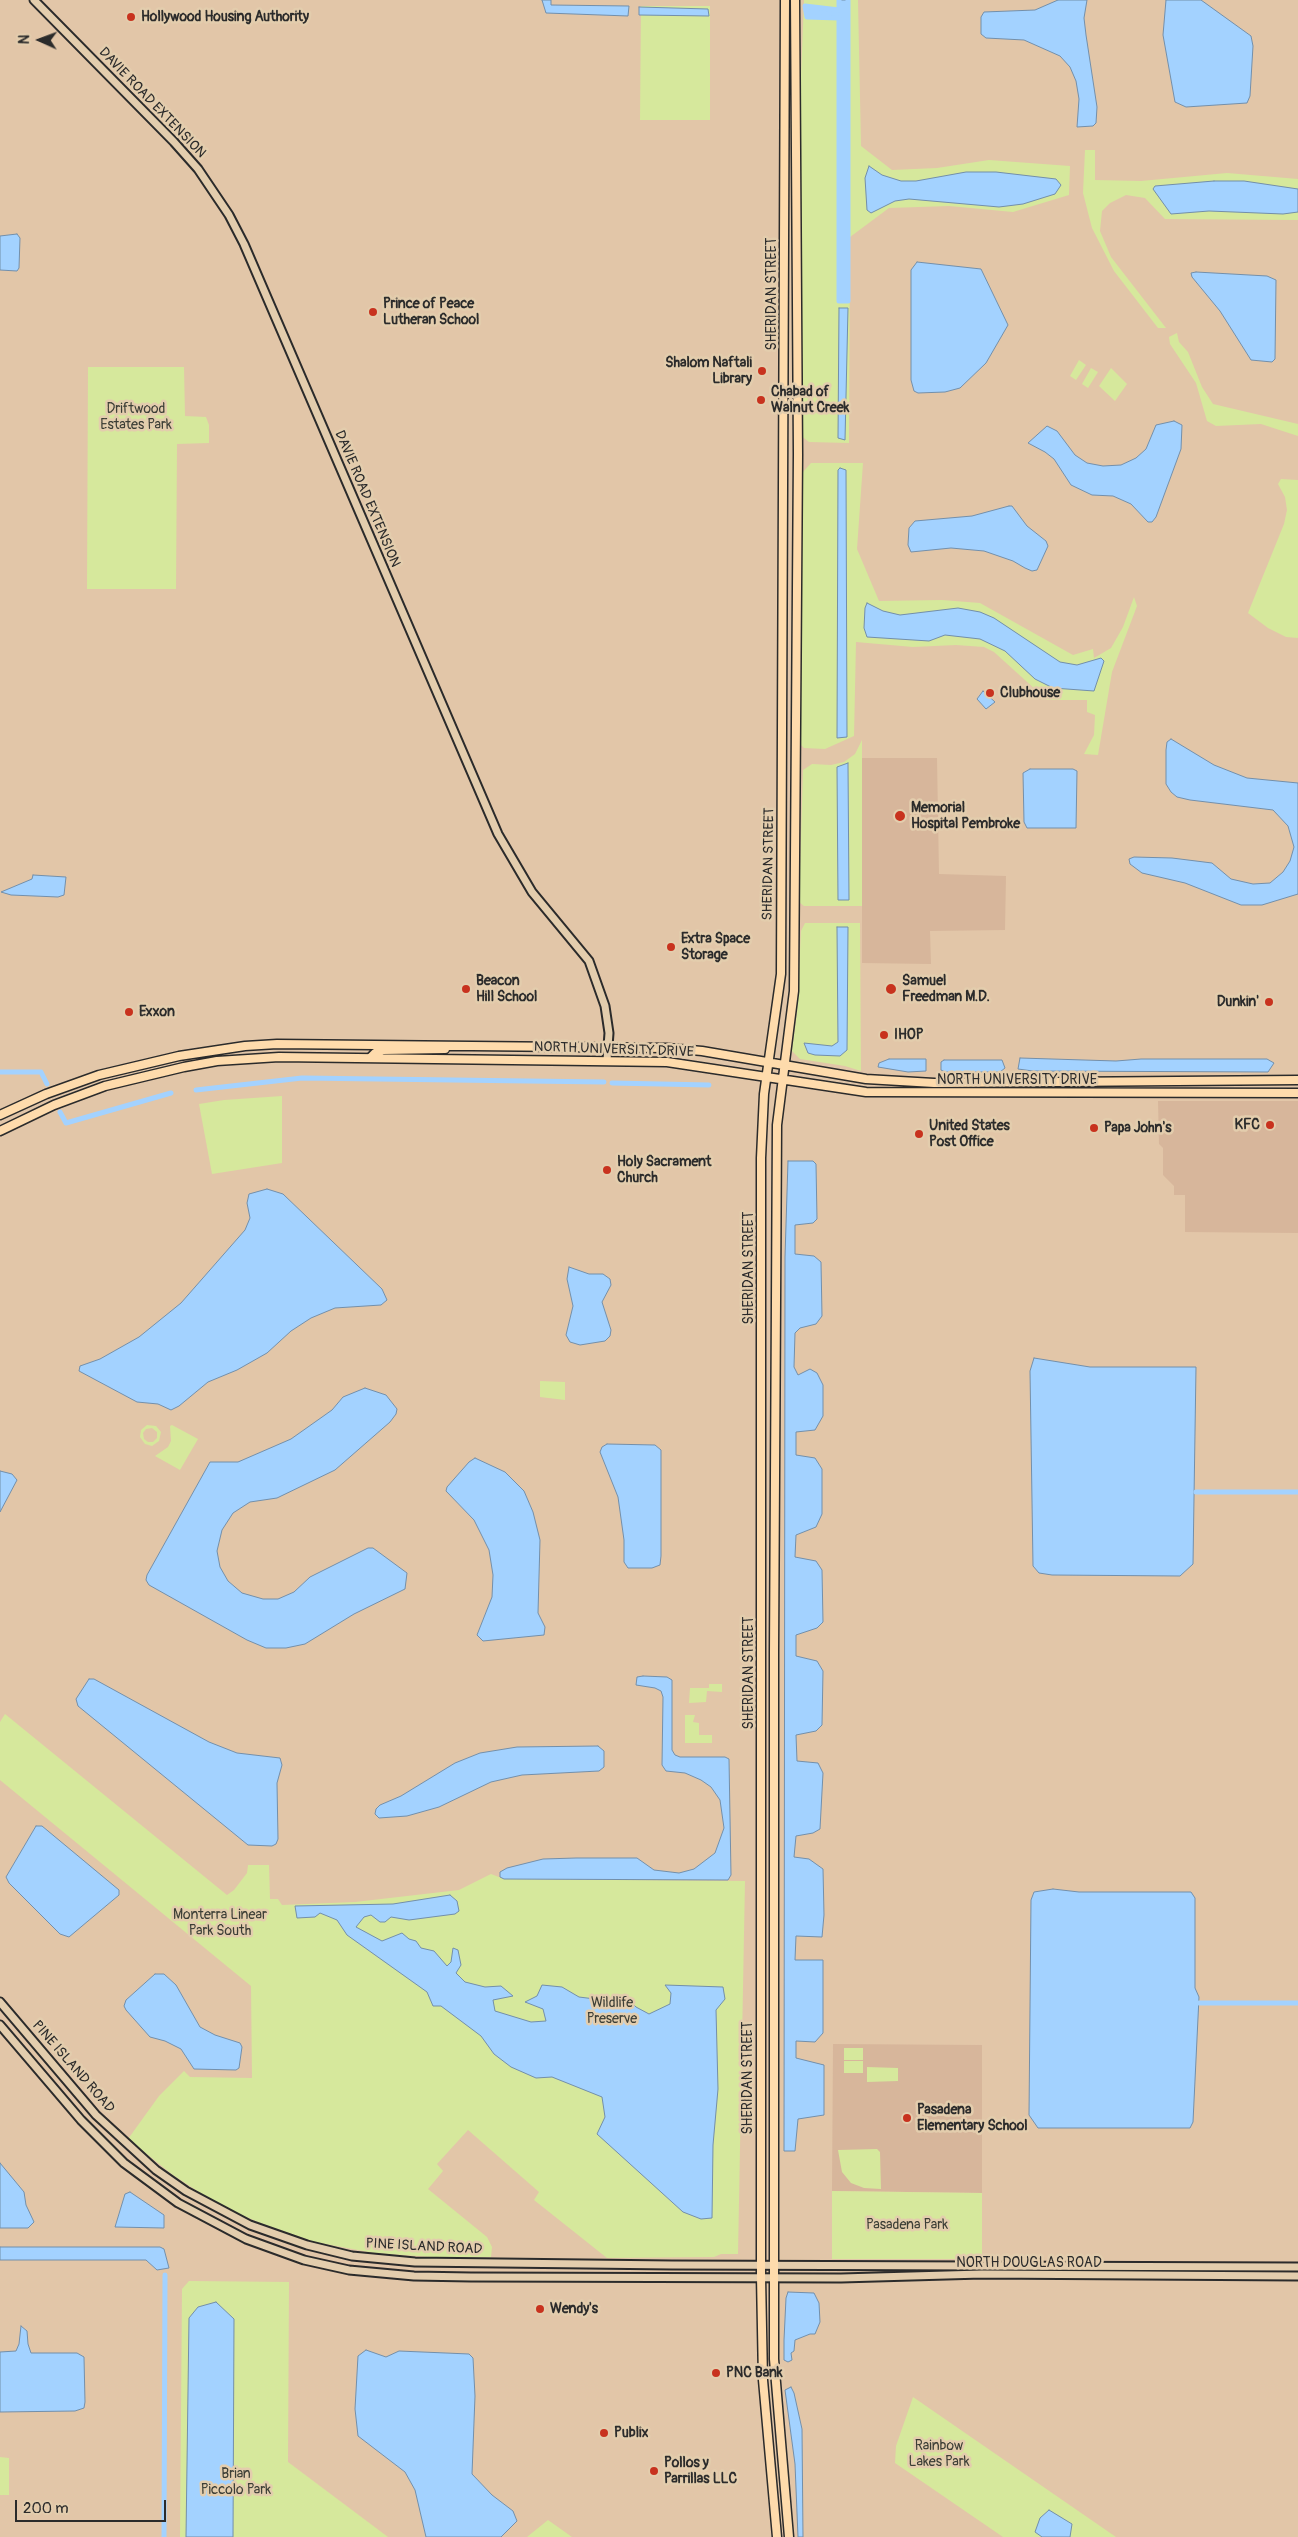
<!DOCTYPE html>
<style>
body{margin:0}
#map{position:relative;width:1298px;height:2537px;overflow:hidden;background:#e2c6a8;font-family:Pangolin,sans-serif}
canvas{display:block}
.north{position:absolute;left:15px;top:15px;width:50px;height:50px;-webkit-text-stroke:4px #e3cdad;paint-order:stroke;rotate:272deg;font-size:14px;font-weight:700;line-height:20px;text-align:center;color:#2b2b2b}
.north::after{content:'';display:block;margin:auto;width:18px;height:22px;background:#2b2b2b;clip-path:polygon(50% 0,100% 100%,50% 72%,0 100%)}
.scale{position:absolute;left:15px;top:2500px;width:151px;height:22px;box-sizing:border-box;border:2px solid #2b2b2b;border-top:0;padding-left:6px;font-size:15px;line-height:18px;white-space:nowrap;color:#2b2b2b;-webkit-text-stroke:4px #e3cdad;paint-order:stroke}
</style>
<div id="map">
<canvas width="1298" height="2537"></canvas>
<div class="north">N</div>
<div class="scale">200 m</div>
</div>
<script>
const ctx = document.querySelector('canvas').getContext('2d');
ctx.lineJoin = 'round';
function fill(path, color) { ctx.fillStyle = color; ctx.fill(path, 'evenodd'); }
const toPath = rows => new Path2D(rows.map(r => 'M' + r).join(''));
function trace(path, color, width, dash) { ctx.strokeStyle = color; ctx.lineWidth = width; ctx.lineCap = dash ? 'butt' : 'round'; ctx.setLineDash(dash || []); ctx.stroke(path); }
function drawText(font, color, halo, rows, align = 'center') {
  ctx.font = font + ' Pangolin,sans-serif'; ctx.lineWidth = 5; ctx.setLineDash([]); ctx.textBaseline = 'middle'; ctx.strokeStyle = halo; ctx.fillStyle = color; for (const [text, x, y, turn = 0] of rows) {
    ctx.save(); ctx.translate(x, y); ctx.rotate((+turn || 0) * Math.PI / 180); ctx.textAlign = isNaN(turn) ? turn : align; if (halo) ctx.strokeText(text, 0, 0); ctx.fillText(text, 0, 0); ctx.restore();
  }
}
fill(toPath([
 [862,758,937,758,939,874,1006,876,1005,930,930,931,931,964,862,963],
 [1158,1101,1298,1101,1298,1233,1185,1232,1185,1195,1174,1195,1174,1186,1163,1175,1163,1148,1159,1144],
 [833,2044,982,2045,982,2193,832,2191]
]), '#d7b69b');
fill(toPath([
 [804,0,858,0,861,146,892,170,937,168,989,160,1070,166,1069,195,1013,212,949,206,889,208,850,237,849,443,809,442,800,435,801,76],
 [641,6,710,6,710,120,640,120],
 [1085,150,1095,150,1095,180,1141,181,1227,173,1298,179,1298,220,1165,219,1145,198,1126,195,1110,203,1102,211,1100,231,1111,257,1166,328,1158,328,1114,271,1092,228,1083,193],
 [1177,333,1179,342,1188,352,1202,387,1213,404,1298,424,1298,436,1261,424,1216,426,1207,421,1196,383,1170,344,1169,337],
 [1079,360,1086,365,1076,380,1070,376],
 [88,367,184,367,185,416,206,417,209,425,209,443,177,444,176,589,87,589],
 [1091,368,1098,372,1088,388,1082,384],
 [1111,368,1127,384,1115,401,1099,386],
 [811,463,863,463,857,549,879,601,942,600,980,603,1073,655,1093,649,1094,658,1111,648,1123,627,1134,597,1137,606,1112,672,1098,755,1084,754,1094,735,1095,715,1087,712,1087,700,1047,700,994,652,984,647,956,645,913,647,856,642,854,736,825,749,804,748,800,744,800,536,803,472],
 [1281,479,1298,480,1298,638,1286,637,1268,628,1248,613,1284,524,1287,510,1285,497,1278,484],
 [862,740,862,906,804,906,799,902,803,770,812,764,831,765,844,762,855,754],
 [805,923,860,923,861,1071,845,1066,800,1059,792,1051,797,1013,801,931],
 [282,1096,282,1163,212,1174,199,1104,224,1100],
 [540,1381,565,1382,565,1400,540,1397],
 [147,1425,156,1426,161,1432,159,1441,152,1446,145,1444,140,1437,141,1430],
 [152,1428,157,1432,157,1438,153,1442,148,1442,144,1439,143,1433,146,1429],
 [172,1425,198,1439,180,1470,155,1456,168,1447,171,1441,170,1426],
 [709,1684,722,1684,722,1692,707,1691,706,1702,689,1703,690,1688,709,1688],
 [5,1714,227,1895,234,1890,247,1873,248,1865,269,1865,270,1899,278,1899,282,1905,355,1902,459,1890,491,1874,504,1879,745,1881,738,2254,721,2254,714,2257,607,2258,534,2200,539,2192,468,2130,437,2164,443,2171,428,2189,487,2237,492,2247,491,2257,448,2258,374,2253,315,2242,263,2224,237,2213,205,2196,173,2175,128,2139,159,2096,184,2071,190,2077,252,2078,251,1986,0,1780,0,1722],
 [685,1715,695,1715,693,1722,699,1723,699,1735,712,1735,712,1743,685,1743],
 [844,2048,863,2048,863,2060,844,2060],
 [844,2061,863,2061,863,2073,844,2073],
 [867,2067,898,2068,898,2081,867,2082],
 [877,2149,880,2152,881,2189,864,2188,851,2183,842,2172,838,2150],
 [832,2191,982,2193,982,2255,978,2259,832,2259],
 [189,2281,289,2282,288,2462,388,2537,180,2537,182,2289],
 [913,2397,1116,2537,1003,2537,895,2463,896,2446],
 [0,2457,9,2458,9,2495,0,2495],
 [548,2520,572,2537,527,2537]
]), '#d6e89c');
const water = toPath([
 [542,0,551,0,551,5,629,6,628,16,546,13,542,0],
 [839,0,848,0,848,301,839,301,839,18,807,17,805,6,838,10,839,0],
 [1058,0,1087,0,1084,18,1086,35,1097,107,1096,123,1093,126,1077,127,1079,99,1076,81,1070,67,1060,56,1024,40,986,38,981,34,981,17,984,12,1035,10,1058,0],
 [1166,0,1201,0,1251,36,1253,46,1250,96,1247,103,1186,107,1175,102,1163,35,1166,0],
 [639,7,708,9,709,16,639,15,639,7],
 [869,166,882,175,901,181,916,181,966,172,996,172,1056,179,1061,185,1055,194,1023,204,999,207,909,199,895,201,871,213,867,210,865,178,869,166],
 [1214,181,1244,181,1298,189,1298,212,1283,214,1209,211,1171,214,1153,189,1155,186,1214,181],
 [17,234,20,238,19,268,17,271,0,270,0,236,17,234],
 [917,262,981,269,1008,325,986,363,960,388,945,392,918,393,914,391,911,380,911,270,917,262],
 [1196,272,1267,276,1276,280,1275,359,1272,362,1251,360,1220,311,1192,277,1191,273,1196,272],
 [839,308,848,308,845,440,838,438,839,308],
 [1174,421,1182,425,1181,449,1156,517,1152,522,1148,522,1131,504,1113,496,1092,495,1071,485,1054,459,1045,452,1028,443,1047,426,1057,431,1075,455,1087,463,1103,466,1121,465,1136,458,1146,449,1156,425,1174,421],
 [840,468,846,470,847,737,837,738,838,470,840,468],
 [1009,506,1012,506,1027,526,1046,541,1048,546,1037,570,1032,571,1025,568,1013,561,984,551,951,548,911,552,908,545,909,528,915,521,972,516,1009,506],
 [867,603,883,611,900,615,958,608,980,612,994,618,1060,662,1077,665,1101,658,1104,661,1094,691,1053,688,1035,679,1005,651,980,639,945,635,929,641,867,637,864,628,865,608,867,603],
 [983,691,995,702,986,709,977,699,983,691],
 [1171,739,1214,765,1247,778,1298,783,1298,894,1262,905,1241,905,1185,883,1142,873,1130,864,1129,859,1134,857,1172,858,1212,863,1231,879,1253,884,1270,883,1283,872,1290,861,1294,847,1288,826,1273,810,1190,800,1177,797,1171,792,1166,784,1166,750,1167,742,1171,739],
 [848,763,849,900,838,900,837,767,848,763],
 [1030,769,1073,769,1077,771,1076,828,1027,828,1024,822,1023,773,1030,769],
 [33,875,66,877,64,895,58,897,11,895,1,892,32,879,33,875],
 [837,927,848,927,847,1050,840,1056,815,1055,808,1053,804,1043,832,1046,838,1042,837,927],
 [1020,1058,1116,1061,1141,1059,1267,1059,1274,1063,1268,1072,1033,1071,1018,1069,1020,1058],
 [889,1059,926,1059,926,1071,908,1072,878,1067,879,1063,889,1059],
 [944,1060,1002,1060,1005,1068,1000,1072,945,1072,941,1070,941,1062,944,1060],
 [788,1161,813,1161,816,1164,817,1219,813,1223,795,1225,795,1254,814,1256,821,1262,822,1316,816,1324,800,1328,795,1333,794,1367,798,1375,810,1369,817,1373,823,1385,823,1416,815,1430,796,1432,796,1455,815,1458,822,1469,822,1514,816,1527,796,1535,795,1557,816,1561,822,1570,823,1622,817,1628,796,1635,796,1656,817,1661,823,1671,822,1725,816,1731,796,1735,797,1761,818,1763,823,1773,820,1829,813,1833,796,1836,794,1857,809,1859,823,1869,824,1915,822,1937,796,1936,795,1960,823,1960,823,2033,815,2042,796,2041,796,2058,824,2065,824,2115,798,2119,795,2151,784,2151,785,1257,788,1161],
 [267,1189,283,1194,382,1289,387,1300,381,1305,335,1308,311,1318,291,1331,267,1353,237,1370,208,1382,179,1406,171,1410,158,1404,137,1402,79,1371,80,1366,100,1359,139,1337,181,1303,245,1230,250,1218,247,1203,249,1194,267,1189],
 [569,1267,589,1274,603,1274,610,1279,611,1285,602,1302,611,1330,610,1336,605,1341,580,1345,570,1342,566,1335,573,1306,567,1279,569,1267],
 [1034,1358,1090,1367,1196,1367,1193,1564,1180,1576,1052,1575,1039,1573,1033,1566,1030,1371,1034,1358],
 [365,1388,386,1395,397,1409,396,1414,390,1422,335,1470,277,1498,250,1502,233,1513,222,1530,217,1551,220,1567,228,1581,242,1593,263,1599,278,1599,294,1592,310,1577,368,1548,373,1548,407,1573,405,1589,354,1614,305,1644,286,1648,266,1648,247,1640,149,1585,146,1580,147,1575,210,1462,238,1462,291,1439,332,1410,343,1397,365,1388],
 [607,1444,655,1445,661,1450,661,1556,660,1565,652,1568,628,1568,624,1562,624,1540,618,1497,600,1452,602,1447,607,1444],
 [475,1458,505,1472,524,1491,533,1512,540,1540,538,1613,545,1627,544,1635,483,1641,477,1635,492,1597,493,1575,489,1550,474,1520,446,1491,447,1487,469,1462,475,1458],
 [0,1471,12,1474,17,1480,0,1512,0,1471],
 [643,1676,667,1677,672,1680,672,1750,675,1755,680,1757,725,1757,729,1759,731,1875,728,1880,504,1879,500,1877,500,1872,507,1868,543,1859,576,1858,637,1858,654,1870,679,1873,694,1869,715,1853,724,1828,720,1800,711,1787,701,1780,685,1773,666,1771,662,1765,663,1697,661,1691,655,1688,636,1685,637,1677,643,1676],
 [89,1679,94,1679,209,1742,237,1753,280,1758,282,1765,277,1783,278,1839,276,1844,272,1846,248,1845,78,1706,76,1699,89,1679],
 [598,1746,604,1751,604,1767,599,1771,522,1775,491,1782,439,1807,407,1816,379,1818,375,1814,376,1809,380,1805,401,1796,455,1763,480,1753,517,1747,598,1746],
 [36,1826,42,1826,119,1890,119,1895,69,1937,60,1934,9,1883,6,1877,36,1826],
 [1053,1889,1079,1892,1191,1892,1195,1898,1195,1988,1199,1997,1193,2122,1190,2128,1038,2128,1029,2115,1031,1900,1034,1892,1053,1889],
 [450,1895,457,1901,459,1911,455,1914,409,1920,391,1917,385,1922,380,1922,371,1915,364,1917,356,1927,382,1941,402,1933,409,1939,416,1941,421,1948,434,1951,447,1966,451,1962,453,1948,458,1950,461,1965,456,1973,465,1982,485,1987,501,1986,513,1996,493,2000,495,2011,531,2022,546,2021,543,2009,525,2002,537,1996,542,1985,562,1987,579,1997,595,1999,627,1998,636,2007,649,2014,670,2004,671,1993,665,1985,723,1987,725,1999,716,2010,718,2089,713,2145,712,2218,701,2219,683,2212,597,2134,605,2117,602,2097,552,2077,536,2078,511,2067,494,2054,481,2036,441,2006,433,2006,427,1992,347,1935,337,1920,320,1913,315,1917,297,1918,295,1906,393,1904,450,1895],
 [155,1974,164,1974,176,1985,200,2027,215,2035,240,2043,242,2047,239,2068,236,2070,194,2069,181,2049,165,2041,150,2037,126,2010,124,2006,126,2000,155,1974],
 [0,2163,24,2192,26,2205,34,2222,28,2228,0,2228,0,2163],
 [130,2192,164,2215,164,2228,115,2227,125,2194,130,2192],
 [0,2247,160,2247,164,2249,169,2268,157,2270,146,2260,0,2260,0,2247],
 [788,2292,814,2293,819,2303,820,2322,815,2334,810,2334,795,2340,794,2351,791,2353,792,2360,788,2362,784,2360,784,2340,786,2298,788,2292],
 [216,2302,234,2319,233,2537,186,2537,189,2318,198,2307,216,2302],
 [21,2326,27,2331,28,2344,31,2353,77,2353,84,2357,85,2402,84,2408,75,2411,0,2412,0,2352,16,2351,19,2344,21,2326],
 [366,2350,386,2357,399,2351,469,2354,473,2358,475,2396,472,2474,492,2495,513,2511,517,2521,501,2537,426,2537,415,2490,405,2472,358,2436,355,2409,358,2356,366,2350],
 [791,2387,794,2393,802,2429,803,2537,798,2537,795,2464,785,2390,791,2387],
 [1049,2510,1072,2524,1070,2537,1042,2537,1035,2532,1040,2518,1049,2510]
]);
fill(water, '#a3d2ff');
trace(water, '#738faa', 1);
trace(toPath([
 [839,0,839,10,805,6,807,17,839,18,839,301,848,301,848,0],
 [0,1072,41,1072,47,1084],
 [612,1083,709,1085],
 [196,1090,302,1078,604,1082],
 [60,1112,66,1123,171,1093],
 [1196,1492,1298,1492],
 [1199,2003,1298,2003],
 [164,2537,165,2275]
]), '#a3d2ff', 5);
const secondary = toPath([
 [34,0,174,142,198,169,229,215,244,244,498,834,532,892,589,961,605,1006,609,1033,607,1060],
 [0,2002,96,2115,156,2170,186,2191,250,2225,307,2245,352,2256,415,2262,672,2265,1298,2267],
 [0,2025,81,2120,124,2163,178,2203,246,2239,304,2260,349,2270,414,2276,471,2277,841,2278,982,2274,1298,2276]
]);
const primary = toPath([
 [371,1057,375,1053,383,1050,445,1049],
 [0,1115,46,1094,99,1075,179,1056,245,1046,277,1044,667,1048,702,1051,866,1079,934,1083,1298,1080],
 [0,1131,54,1105,105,1086,184,1067,217,1061,279,1057,667,1062,866,1092,1298,1093],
 [777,2537,763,2380,761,2277,761,1158,764,1094,781,974,785,0],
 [789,2537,774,2359,774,1651,777,1125,794,991,798,454,795,0]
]);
trace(secondary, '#2b2b2b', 11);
trace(primary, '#2b2b2b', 11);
trace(secondary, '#e3cdad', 7);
trace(primary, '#fedbac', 8);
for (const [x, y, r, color] of [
 [131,17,5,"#c8321e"],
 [373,312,5,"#c8321e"],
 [762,371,5,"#c8321e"],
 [761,400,5,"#c8321e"],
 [990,693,5,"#c8321e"],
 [900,816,6,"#c8321e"],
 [671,947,5,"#c8321e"],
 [466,989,5,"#c8321e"],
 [891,989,6,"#c8321e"],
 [1269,1002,5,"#c8321e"],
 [129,1012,5,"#c8321e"],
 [884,1035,5,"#c8321e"],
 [1270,1125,5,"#c8321e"],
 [1094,1128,5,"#c8321e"],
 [919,1134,5,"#c8321e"],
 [607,1170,5,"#c8321e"],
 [907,2118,5,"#c8321e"],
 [540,2309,5,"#c8321e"],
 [716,2373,5,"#c8321e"],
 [604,2433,5,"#c8321e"],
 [654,2471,5,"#c8321e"]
]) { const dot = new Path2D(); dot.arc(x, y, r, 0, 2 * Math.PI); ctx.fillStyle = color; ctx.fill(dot); trace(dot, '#e3cdad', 2); }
drawText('bold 14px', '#2b2b2b', '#e3cdad', [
 ["Hollywood Housing Authority",141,17],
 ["Prince of Peace",383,304],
 ["Lutheran School",383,320],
 ["Shalom Naftali",752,363,"right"],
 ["Library",752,379,"right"],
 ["Chabad of",771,392],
 ["Walnut Creek",771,408],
 ["Clubhouse",1000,693],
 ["Memorial",911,808],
 ["Hospital Pembroke",911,824],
 ["Extra Space",681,939],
 ["Storage",681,955],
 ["Beacon",476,981],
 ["Hill School",476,997],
 ["Samuel",902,981],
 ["Freedman M.D.",902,997],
 ["Dunkin'",1259,1002,"right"],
 ["Exxon",139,1012],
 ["IHOP",894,1035],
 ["KFC",1260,1125,"right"],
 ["United States",929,1126],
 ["Post Office",929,1142],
 ["Papa John's",1104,1128],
 ["Holy Sacrament",617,1162],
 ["Church",617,1178],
 ["Pasadena",917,2110],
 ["Elementary School",917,2126],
 ["Wendy's",550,2309],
 ["PNC Bank",726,2373],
 ["Publix",614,2433],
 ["Pollos y",664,2463],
 ["Parrillas LLC",664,2479]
], 'left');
drawText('14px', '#2b2b2b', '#e3cdad', [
 ["DAVIE ROAD EXTENSION",152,103,46],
 ["SHERIDAN STREET",772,294,-90],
 ["DAVIE ROAD EXTENSION",367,499,67],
 ["SHERIDAN STREET",769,864,-89],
 ["NORTH UNIVERSITY DRIVE",614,1050,2],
 ["NORTH UNIVERSITY DRIVE",1017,1080],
 ["SHERIDAN STREET",749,1268,-90],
 ["SHERIDAN STREET",749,1673,-90],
 ["PINE ISLAND ROAD",73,2067,49],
 ["SHERIDAN STREET",748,2078,-90],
 ["PINE ISLAND ROAD",424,2247,3],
 ["NORTH DOUGLAS ROAD",1029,2263]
]);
drawText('14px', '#3c3e36', '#e3cdad', [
 ["Driftwood",136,409],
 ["Estates Park",136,425],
 ["Monterra Linear",220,1915],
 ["Park South",220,1931],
 ["Wildlife",612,2003],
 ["Preserve",612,2019],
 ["Pasadena Park",907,2225],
 ["Rainbow",939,2446],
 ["Lakes Park",939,2462],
 ["Brian",236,2474],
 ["Piccolo Park",236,2490]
]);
</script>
